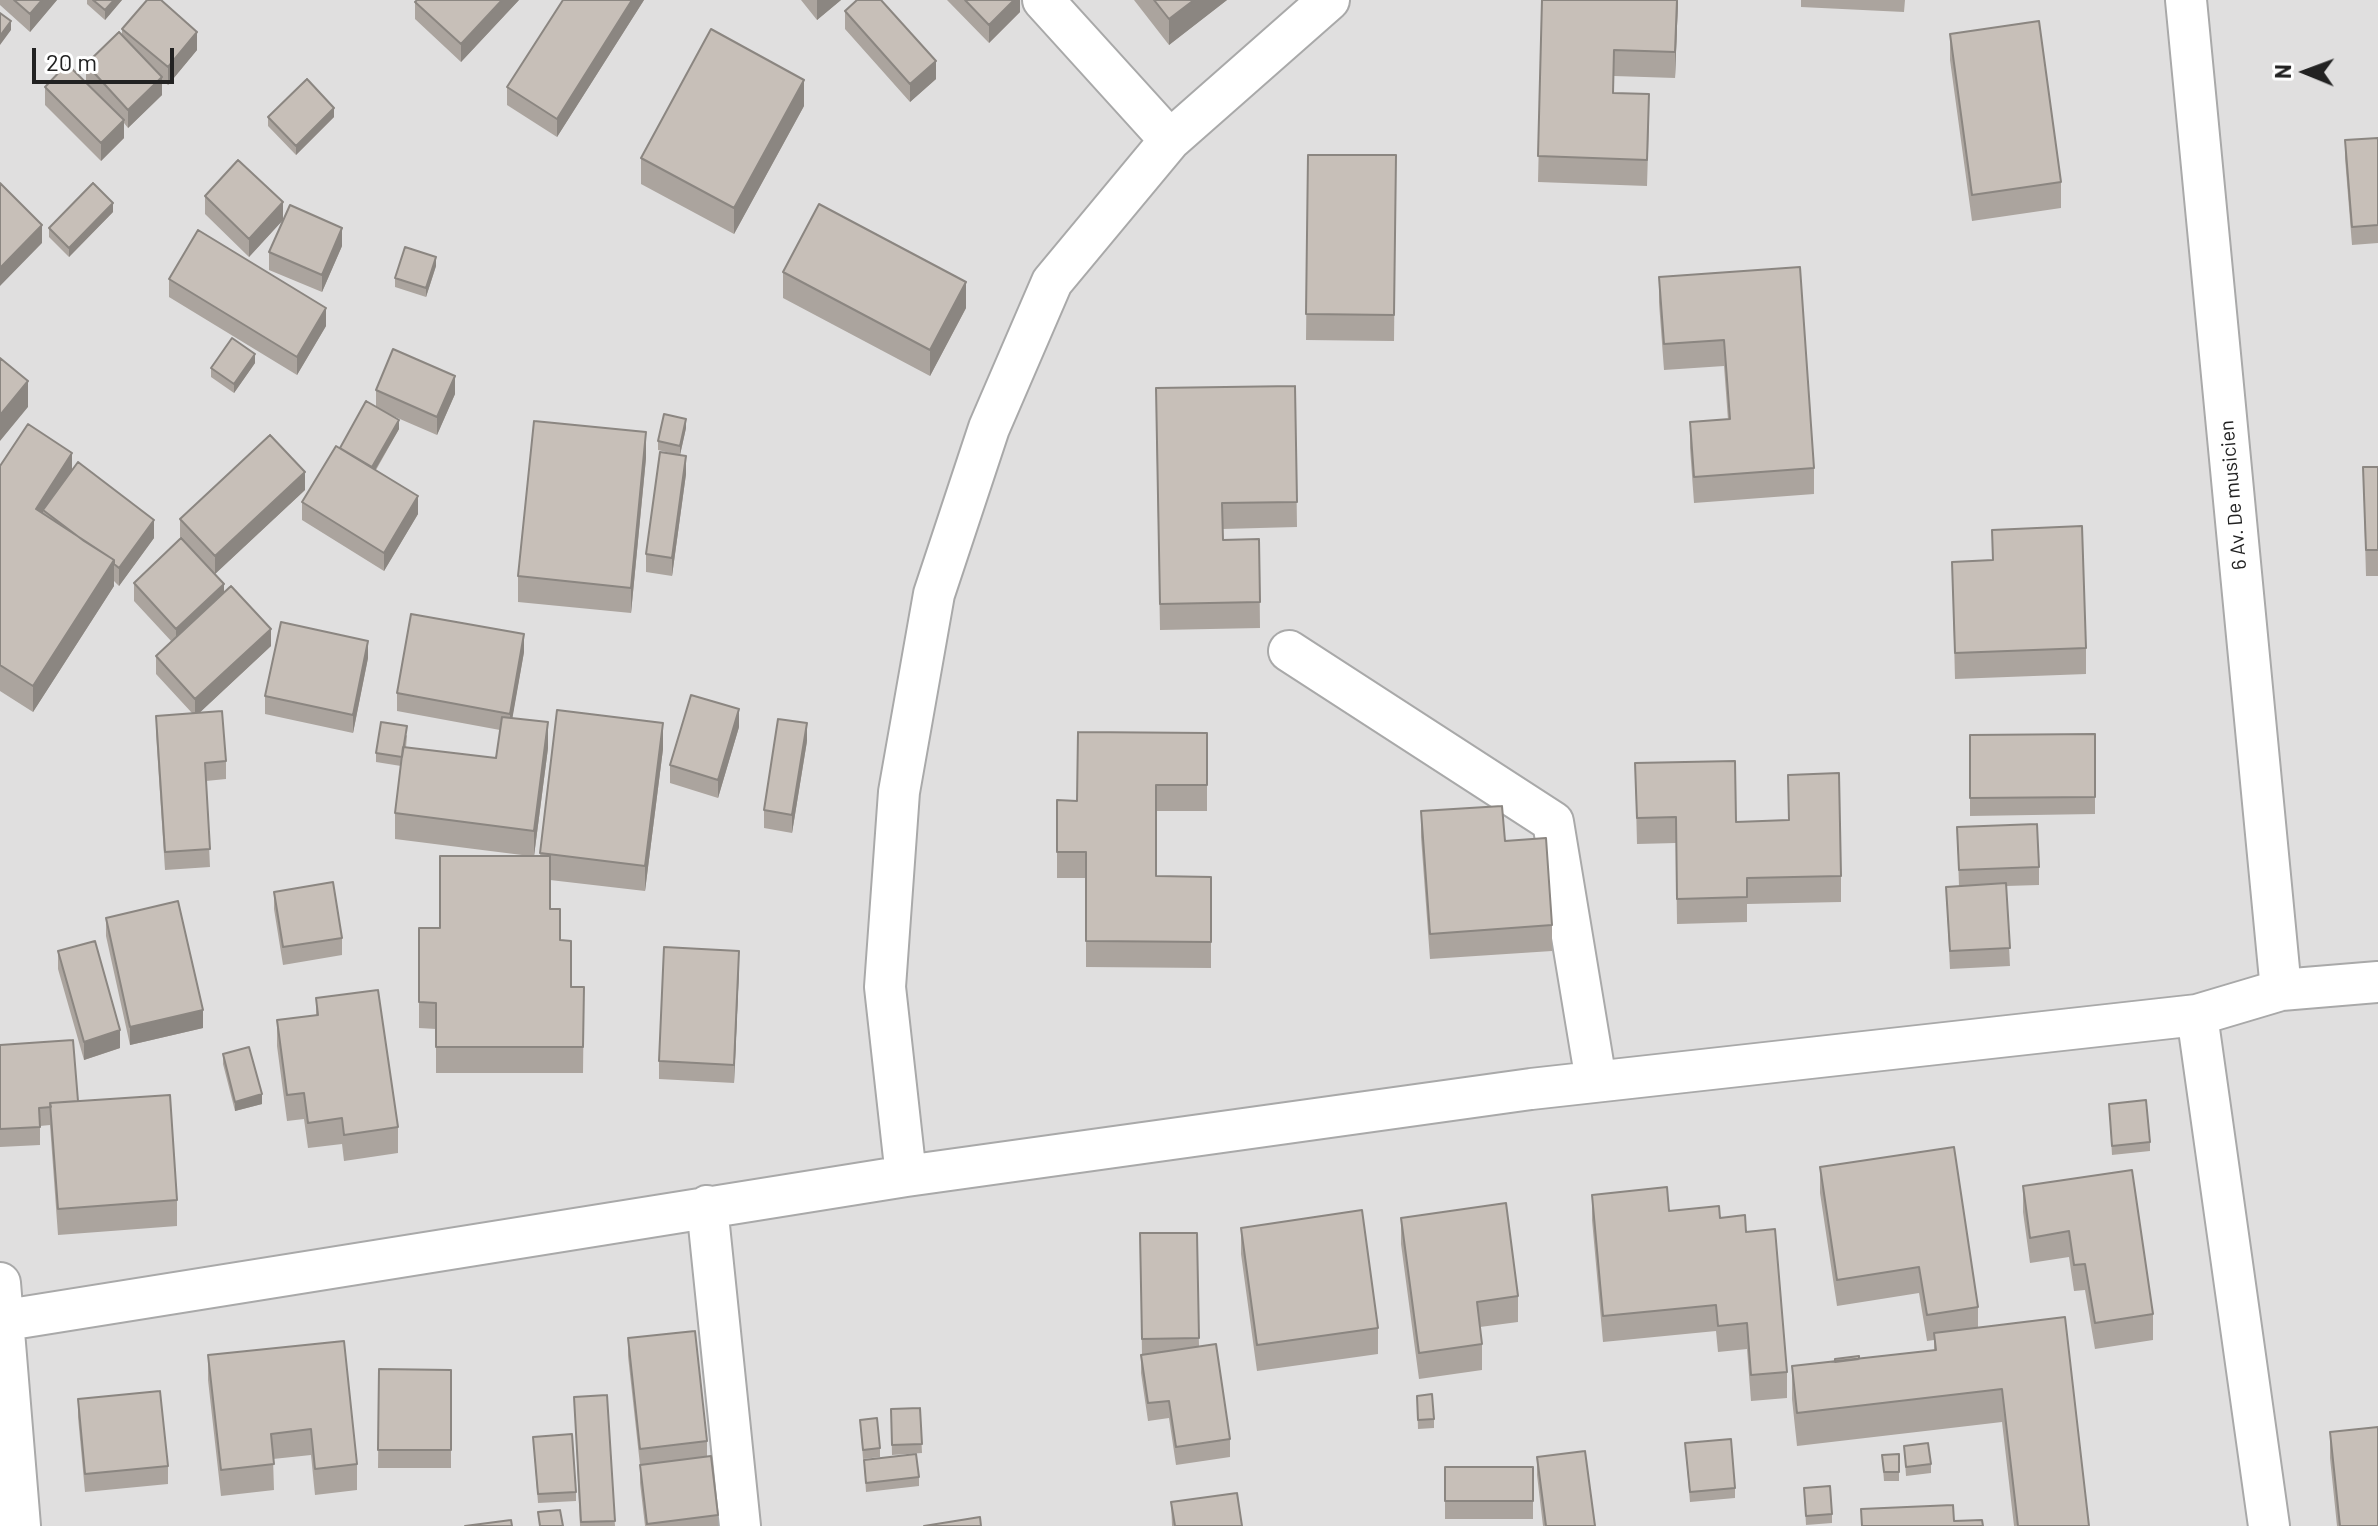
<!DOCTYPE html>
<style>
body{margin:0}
#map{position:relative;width:2378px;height:1526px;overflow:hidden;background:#f2efe9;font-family:Barlow,sans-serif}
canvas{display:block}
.north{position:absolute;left:2266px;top:32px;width:80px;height:80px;-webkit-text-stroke:6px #fff;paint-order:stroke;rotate:271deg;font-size:22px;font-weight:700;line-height:32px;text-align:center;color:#222}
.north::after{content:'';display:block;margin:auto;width:28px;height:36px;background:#222;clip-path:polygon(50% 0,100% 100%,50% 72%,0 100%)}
.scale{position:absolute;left:32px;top:48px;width:142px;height:36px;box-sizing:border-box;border:4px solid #222;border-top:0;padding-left:10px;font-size:24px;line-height:28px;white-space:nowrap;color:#222;-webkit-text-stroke:6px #fff;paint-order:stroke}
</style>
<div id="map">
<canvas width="2378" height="1526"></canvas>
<div class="north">N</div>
<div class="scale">20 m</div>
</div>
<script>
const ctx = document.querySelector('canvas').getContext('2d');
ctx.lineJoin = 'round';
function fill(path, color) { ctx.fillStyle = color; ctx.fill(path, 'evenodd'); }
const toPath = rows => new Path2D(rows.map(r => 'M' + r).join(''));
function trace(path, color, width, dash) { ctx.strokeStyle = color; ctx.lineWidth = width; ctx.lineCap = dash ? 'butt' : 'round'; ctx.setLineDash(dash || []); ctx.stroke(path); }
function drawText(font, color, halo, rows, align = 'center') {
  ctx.font = font + ' Barlow,sans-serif'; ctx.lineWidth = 6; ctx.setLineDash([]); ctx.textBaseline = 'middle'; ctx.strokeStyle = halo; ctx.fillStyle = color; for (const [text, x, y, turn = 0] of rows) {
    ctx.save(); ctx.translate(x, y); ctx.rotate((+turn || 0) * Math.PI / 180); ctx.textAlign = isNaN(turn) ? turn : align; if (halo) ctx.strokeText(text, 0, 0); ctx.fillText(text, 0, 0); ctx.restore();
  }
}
fill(toPath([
 [0,0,2378,0,2378,1526,0,1526]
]), '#e0dfdf');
const minor = toPath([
 [1043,0,1170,140],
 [2186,0,2281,990],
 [1289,651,1553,822,1596,1081],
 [2197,1015,2269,1526],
 [906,1176,885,987,899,792,934,594,989,428,1052,282,1170,140,1329,0],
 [707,1206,740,1526],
 [0,1283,20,1526],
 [0,1321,906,1176,1531,1089,2197,1015,2281,990,2378,982]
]);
trace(minor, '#a9a9a9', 44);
trace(minor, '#fff', 40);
fill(toPath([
 [0,0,57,0,30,32,0,5],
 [87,0,122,0,105,20,87,4],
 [417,0,519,0,461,62,415,19,415,2],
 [563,0,644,0,557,137,507,105,507,87],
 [801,0,841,0,817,20],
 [947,0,1020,0,1020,12,989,43],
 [1134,0,1227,0,1169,45],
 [1542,0,1678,0,1675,78,1614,76,1614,93,1649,120,1647,186,1538,182],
 [1801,0,1905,0,1904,12,1801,7],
 [845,11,936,79,910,102,845,29],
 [122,29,197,50,168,85,162,80,162,95,128,128,124,123,124,138,101,161,45,105,45,87,86,82,86,64,122,35],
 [1950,34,2061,182,2061,208,1972,221,1950,60],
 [804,106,734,234,641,184,641,158],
 [268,117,334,117,296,155,268,126],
 [2378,138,2378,243,2352,245,2345,158,2345,140],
 [1308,155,1396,155,1394,341,1306,340],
 [205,196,283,220,249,257,205,214],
 [113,212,69,257,49,237,49,228],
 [342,246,322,292,269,270,269,252],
 [436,266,426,297,395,287,395,278],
 [1800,267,1814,468,1814,494,1694,503,1690,448,1690,422,1728,420,1724,366,1664,370,1659,303,1659,277],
 [783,272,966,308,930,376,783,298],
 [169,279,326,326,297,375,169,297],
 [255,363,234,393,211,377,211,368],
 [1295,386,1297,527,1222,529,1223,540,1259,539,1260,628,1160,630,1156,414],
 [376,390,455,394,437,435,386,413,399,429,376,470,418,514,384,571,302,520,302,502,340,448,376,407],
 [686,428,680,455,686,474,672,576,646,572,646,554,674,454,658,450,658,441],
 [646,458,631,613,518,602,518,576],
 [0,466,72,471,154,538,119,586,114,581,114,586,33,712,0,691],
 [2363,467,2378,467,2378,576,2366,576],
 [305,490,215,574,224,593,271,646,199,713,226,761,226,779,206,781,210,867,165,870,156,733,156,716,192,713,156,674,156,656,172,642,134,601,134,583,181,538,180,537,180,519],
 [1992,530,2086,648,2086,674,1955,679,1952,562,1992,560],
 [524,652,512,718,548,748,534,856,540,856,557,710,663,749,645,891,550,880,550,909,560,940,571,987,584,987,583,1073,436,1073,436,1029,419,1028,419,928,440,928,530,856,395,839,395,813,401,766,376,762,376,753,407,735,406,748,496,758,500,730,397,711,397,693],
 [368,658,353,733,265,714,265,696],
 [739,727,718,798,670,783,670,765],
 [1207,733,1207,811,1156,811,1156,876,1211,877,1211,968,1086,967,1086,878,1057,878,1057,800,1077,801],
 [2095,734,2095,814,1970,816,1970,735],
 [807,741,792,833,764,828,764,810],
 [1635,763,1736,822,1841,876,1841,902,1747,904,1747,922,1677,924,1676,843,1637,844],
 [1421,811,1505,841,1552,925,1552,951,1430,959,1421,837],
 [1957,827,2039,867,2039,885,2006,886,2010,966,1950,969,1946,887,1959,886],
 [274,892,342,938,342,955,283,965,274,909],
 [106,918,203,1028,130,1045,106,936],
 [58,951,120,1048,84,1060,58,969],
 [739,969,734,1083,659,1079,659,1061],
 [316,998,398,1127,398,1153,344,1161,342,1144,308,1148,304,1119,287,1121,277,1046,277,1020,316,1015],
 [0,1045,78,1101,177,1200,177,1226,58,1235,50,1125,40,1126,40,1145,0,1147],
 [223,1054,262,1104,235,1111,223,1064],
 [2109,1104,2150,1142,2150,1151,2112,1155],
 [1820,1167,1978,1307,1978,1327,2089,1526,2014,1526,2002,1422,1797,1446,1792,1399,1792,1366,1934,1350,1934,1340,1927,1341,1919,1293,1837,1306,1820,1193],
 [2023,1186,2153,1314,2153,1340,2095,1349,2085,1290,2074,1291,2069,1257,2030,1263,2023,1212],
 [1592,1195,1669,1211,1720,1218,1746,1232,1787,1372,1787,1398,1751,1401,1747,1349,1718,1352,1716,1331,1603,1342,1592,1220],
 [1401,1218,1518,1296,1518,1322,1480,1327,1482,1344,1482,1370,1419,1379,1401,1244],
 [1241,1228,1378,1328,1378,1354,1257,1371,1241,1254],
 [1140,1233,1197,1233,1199,1347,1230,1439,1230,1457,1176,1465,1169,1418,1148,1421,1141,1373,1141,1355,1142,1355],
 [628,1338,707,1441,707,1457,718,1515,718,1526,645,1526,640,1483,640,1465,628,1356],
 [208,1355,357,1464,357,1490,315,1495,311,1455,273,1459,274,1490,221,1496,208,1380],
 [379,1369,451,1370,451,1468,378,1468],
 [607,1395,615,1526,580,1526,574,1397],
 [1417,1396,1434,1419,1434,1428,1418,1429],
 [78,1399,168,1466,168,1484,85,1492,78,1417],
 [920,1408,922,1453,892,1455,891,1409],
 [860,1420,880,1448,880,1457,863,1459],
 [2330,1432,2378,1526,2337,1526,2330,1458],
 [533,1437,576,1492,576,1501,538,1503],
 [1685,1443,1735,1488,1735,1498,1690,1502],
 [1904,1446,1931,1464,1931,1473,1906,1476],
 [1899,1454,1899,1481,1884,1481,1882,1455],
 [1537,1457,1595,1526,1543,1526,1537,1475],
 [864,1460,919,1477,919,1486,866,1492],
 [1445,1467,1533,1467,1533,1519,1445,1519],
 [1804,1488,1832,1514,1832,1523,1806,1525],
 [1171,1502,1242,1526,1172,1526]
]), '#aba49e');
fill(toPath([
 [42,0,57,0,30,32,30,14],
 [114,0,122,0,105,20,105,10],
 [502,0,519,0,461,62,461,44],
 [632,0,644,0,557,137,557,119],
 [817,0,841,0,817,20],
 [1014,0,1020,0,1020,12,989,43,989,25],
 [1194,0,1227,0,1169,45,1169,19],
 [1677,0,1678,0,1675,78,1675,52],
 [11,21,11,30,0,45,0,36],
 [197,32,197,50,168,85,168,67],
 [936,61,936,79,910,102,910,84],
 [162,77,162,95,128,128,128,110],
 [804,80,804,106,734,234,734,208],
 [334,108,334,117,296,155,296,146],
 [124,120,124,138,101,161,101,143],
 [283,202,283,220,249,257,249,239],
 [113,203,113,212,69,257,69,248],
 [42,225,42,243,0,286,0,268],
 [342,228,342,246,322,292,322,275],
 [436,257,436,266,426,297,426,288],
 [966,282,966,308,930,376,930,350],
 [326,308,326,326,297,375,297,357],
 [255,354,255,363,234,393,234,384],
 [455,376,455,394,437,435,437,417],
 [28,381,28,407,0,441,0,415],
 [686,419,686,428,680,455,680,446],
 [399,420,399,429,371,477,371,468],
 [646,432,646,458,631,613,631,588],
 [72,453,72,479,43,510,43,524,36,509],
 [686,456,686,474,672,576,672,558],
 [305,472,305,490,215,574,215,556],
 [418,496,418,514,384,571,384,553],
 [154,520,154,538,119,586,119,568],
 [114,560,114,586,33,712,33,686],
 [224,584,224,602,176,646,176,629],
 [271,629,271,646,195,717,195,699],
 [524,634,524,652,510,732,510,714],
 [368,641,368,658,353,733,353,715],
 [739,709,739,727,718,798,718,780],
 [548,722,548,748,534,856,534,831],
 [663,723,663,749,645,891,645,866],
 [807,723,807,741,792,833,792,815],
 [739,951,739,969,734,1083,734,1065],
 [203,1010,203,1028,130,1045,130,1027],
 [120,1030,120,1048,84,1060,84,1042],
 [262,1094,262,1104,235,1111,235,1102]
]), '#8b8681');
const building = toPath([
 [14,0,42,0,30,14,14,0],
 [93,0,114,0,105,10,93,0],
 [147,0,161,0,197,32,168,67,122,29,147,0],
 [417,0,502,0,461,44,415,2,417,0],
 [563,0,632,0,557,119,507,87,563,0],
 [857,0,881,0,936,61,910,84,845,11,857,0],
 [965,0,1014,0,989,25,965,0],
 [1154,0,1194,0,1169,19,1154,0],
 [1542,0,1677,0,1675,52,1614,50,1613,93,1649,94,1647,160,1538,156,1542,0],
 [0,13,11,21,0,36,0,13],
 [2039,21,2061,182,1972,195,1950,34,2039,21],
 [711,29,804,80,734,208,641,158,711,29],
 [119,32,162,77,128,110,86,64,119,32],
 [67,64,124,120,101,143,45,87,67,64],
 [307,79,334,108,296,146,268,117,307,79],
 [2378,138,2378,225,2352,227,2345,140,2378,138],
 [1308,155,1396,155,1394,315,1306,314,1308,155],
 [238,160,283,202,249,239,205,196,238,160],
 [0,183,42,225,0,268,0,183],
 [93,183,113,203,69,248,49,228,93,183],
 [819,204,966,282,930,350,783,272,819,204],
 [290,205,342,228,322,275,269,252,290,205],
 [198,230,326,308,297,357,169,279,198,230],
 [405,247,436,257,426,288,395,278,405,247],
 [1800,267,1814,468,1694,477,1690,422,1730,419,1724,340,1664,344,1659,277,1800,267],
 [232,338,255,354,234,384,211,368,232,338],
 [393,349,455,376,437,417,376,390,393,349],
 [0,358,28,381,0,415,0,358],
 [1295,386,1297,502,1222,503,1223,540,1259,539,1260,602,1160,604,1156,388,1295,386],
 [366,401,399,420,372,467,340,448,366,401],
 [664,414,686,419,680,446,658,441,664,414],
 [534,421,646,432,631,588,518,576,534,421],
 [28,424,72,453,36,509,114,560,33,686,0,665,0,466,28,424],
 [270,435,305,472,215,556,180,519,270,435],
 [336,446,418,496,384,553,302,502,336,446],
 [660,452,686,456,672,558,646,554,660,452],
 [78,462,154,520,119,568,114,564,114,560,84,541,43,510,78,462],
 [2363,467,2378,467,2378,550,2366,550,2363,467],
 [2082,526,2086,648,1955,653,1952,562,1993,560,1992,530,2082,526],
 [181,538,224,584,176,629,134,583,181,538],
 [231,586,271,629,195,699,156,656,231,586],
 [411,614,524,634,510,714,397,693,411,614],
 [281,622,368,641,353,715,265,696,281,622],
 [691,695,739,709,718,780,670,765,691,695],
 [557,710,663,723,645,866,540,853,557,710],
 [222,711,226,761,205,763,210,849,165,852,156,716,222,711],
 [502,717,548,722,534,831,395,813,403,747,496,758,502,717],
 [778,719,807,723,792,815,764,810,778,719],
 [381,722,407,726,402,757,376,753,381,722],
 [1078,732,1207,733,1207,785,1156,785,1156,876,1211,877,1211,942,1086,941,1086,852,1057,852,1057,800,1077,801,1078,732],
 [2095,734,2095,797,1970,798,1970,735,2095,734],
 [1735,761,1736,822,1789,820,1788,775,1839,773,1841,876,1747,878,1747,897,1677,899,1676,817,1637,818,1635,763,1735,761],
 [1502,806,1505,841,1546,838,1552,925,1430,934,1421,811,1502,806],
 [2037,824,2039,867,1959,870,1957,827,2037,824],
 [440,856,550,856,550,909,560,909,560,940,571,941,571,987,584,987,583,1047,436,1047,436,1003,419,1002,419,928,440,928,440,856],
 [333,882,342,938,283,947,274,892,333,882],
 [2006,883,2010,948,1950,951,1946,887,2006,883],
 [178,901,203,1010,130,1027,106,918,178,901],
 [95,941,120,1030,84,1042,58,951,95,941],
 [664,947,739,951,734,1065,659,1061,664,947],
 [378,990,398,1127,344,1135,342,1118,308,1123,304,1093,287,1095,277,1020,318,1015,316,998,378,990],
 [73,1040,78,1101,50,1103,51,1107,39,1108,40,1127,0,1129,0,1045,73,1040],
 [249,1047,262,1094,235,1102,223,1054,249,1047],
 [170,1095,177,1200,58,1209,50,1103,170,1095],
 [2146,1100,2150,1142,2112,1146,2109,1104,2146,1100],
 [1954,1147,1978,1307,1927,1315,1919,1267,1837,1280,1820,1167,1954,1147],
 [2132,1170,2153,1314,2095,1323,2085,1264,2074,1265,2069,1231,2030,1238,2023,1186,2132,1170],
 [1667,1187,1669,1211,1719,1206,1720,1218,1745,1215,1746,1232,1775,1229,1787,1372,1751,1375,1747,1323,1718,1326,1716,1305,1603,1316,1592,1195,1667,1187],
 [1506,1203,1518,1296,1477,1302,1482,1344,1419,1353,1401,1218,1506,1203],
 [1362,1210,1378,1328,1257,1345,1241,1228,1362,1210],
 [1140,1233,1197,1233,1199,1338,1142,1339,1140,1233],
 [2065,1317,2089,1526,2018,1526,2002,1389,1797,1413,1792,1366,1936,1350,1934,1333,2065,1317],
 [695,1331,707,1441,640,1449,628,1338,695,1331],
 [344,1341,357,1464,315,1469,311,1429,271,1434,274,1464,221,1470,208,1355,344,1341],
 [1216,1344,1230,1439,1176,1447,1169,1401,1148,1403,1141,1355,1216,1344],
 [1859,1356,1859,1359,1835,1362,1835,1359,1859,1356],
 [379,1369,451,1370,451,1450,378,1450,379,1369],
 [160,1391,168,1466,85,1474,78,1399,160,1391],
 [1432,1394,1434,1419,1418,1420,1417,1396,1432,1394],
 [607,1395,615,1521,581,1522,574,1397,607,1395],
 [920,1408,922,1444,892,1445,891,1409,920,1408],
 [877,1418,880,1448,863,1450,860,1420,877,1418],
 [2378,1427,2378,1526,2340,1526,2330,1432,2378,1427],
 [572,1434,576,1492,538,1494,533,1437,572,1434],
 [1731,1439,1735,1488,1690,1492,1685,1443,1731,1439],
 [1928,1443,1931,1464,1906,1467,1904,1446,1928,1443],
 [1585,1451,1595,1526,1546,1526,1537,1457,1585,1451],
 [916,1454,919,1477,866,1483,864,1460,916,1454],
 [1899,1454,1899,1472,1884,1472,1882,1455,1899,1454],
 [711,1456,718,1515,647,1524,640,1465,711,1456],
 [1445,1467,1533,1467,1533,1501,1445,1501,1445,1467],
 [1830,1486,1832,1514,1806,1516,1804,1488,1830,1486],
 [1237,1493,1242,1526,1175,1526,1171,1502,1237,1493],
 [1953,1505,1954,1521,1982,1520,1983,1526,1862,1526,1861,1509,1953,1505],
 [560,1510,563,1526,540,1526,538,1512,560,1510],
 [980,1517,981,1526,924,1526,980,1517],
 [511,1520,512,1526,465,1526,511,1520]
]);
fill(building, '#c7bfb8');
trace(building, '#8b8681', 2);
drawText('20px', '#222', '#fff', [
 ["6 Av. De musicien",2233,495,-95]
]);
</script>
